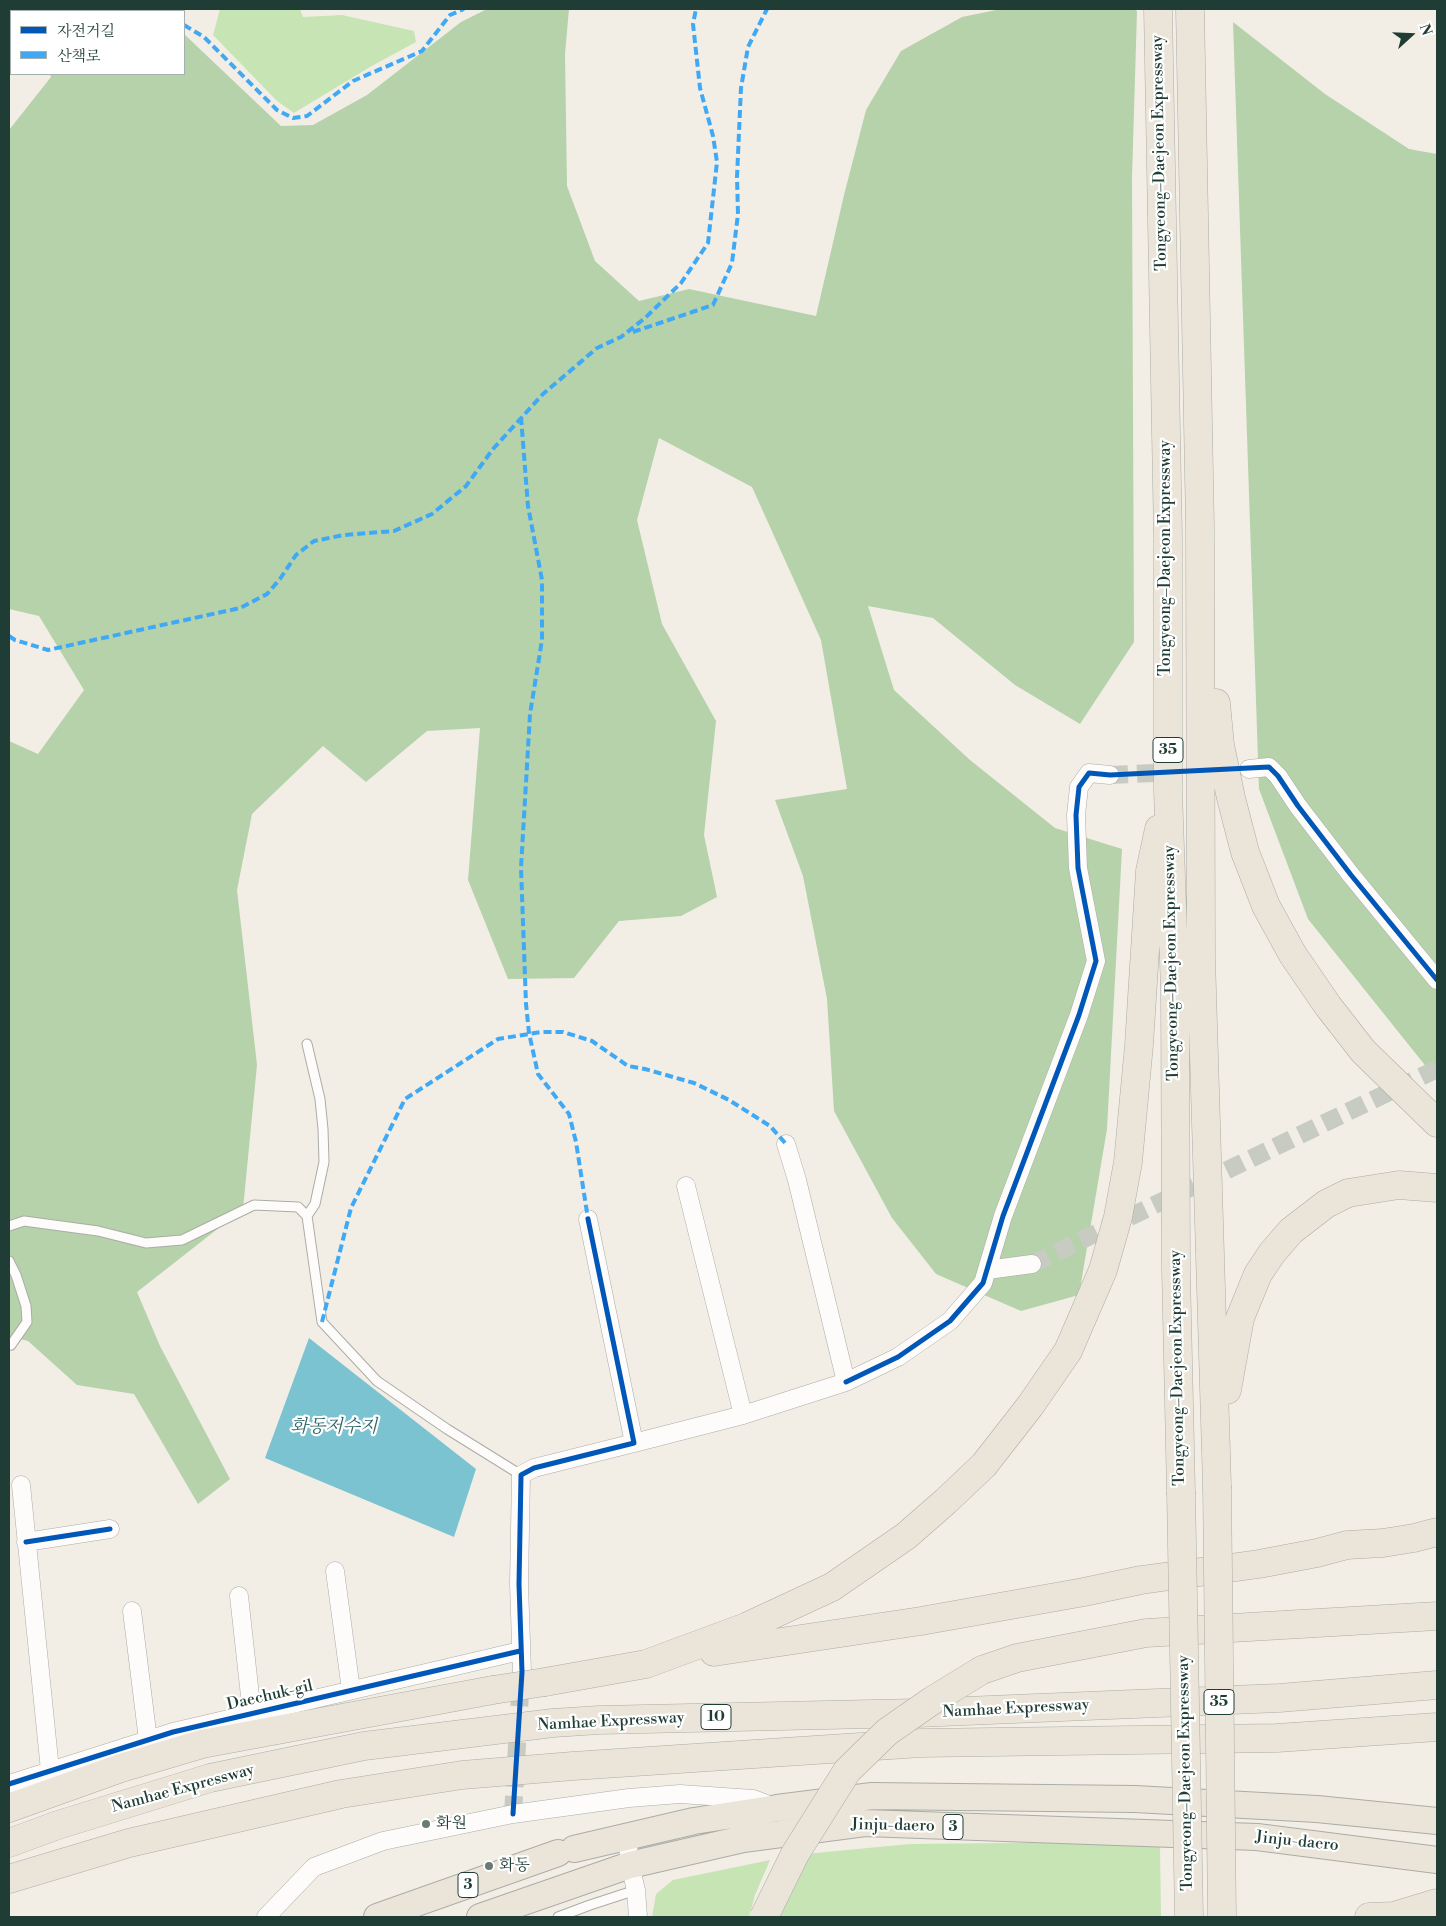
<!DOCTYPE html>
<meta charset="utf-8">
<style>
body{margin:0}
#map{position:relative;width:1446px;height:1926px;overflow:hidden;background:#f2eee6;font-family:"Libre Bodoni","Noto Serif KR",serif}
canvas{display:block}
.frame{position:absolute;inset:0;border:10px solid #1f3d34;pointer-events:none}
.legend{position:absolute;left:10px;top:10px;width:175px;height:65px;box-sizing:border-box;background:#fff;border:1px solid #a5b1ae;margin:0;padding:6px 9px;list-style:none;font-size:15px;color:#1f3d34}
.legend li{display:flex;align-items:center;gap:10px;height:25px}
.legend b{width:25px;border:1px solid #a5b1ae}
.north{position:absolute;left:1386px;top:10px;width:50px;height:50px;-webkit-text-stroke:4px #fff;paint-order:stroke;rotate:70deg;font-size:14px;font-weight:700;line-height:20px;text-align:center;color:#1f3d34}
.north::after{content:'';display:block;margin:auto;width:18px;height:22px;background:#1f3d34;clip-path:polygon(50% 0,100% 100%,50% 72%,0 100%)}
</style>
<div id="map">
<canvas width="1446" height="1926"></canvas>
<div class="frame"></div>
<ul class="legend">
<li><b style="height:6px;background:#0057b8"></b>자전거길</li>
<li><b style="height:6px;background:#3fa9f5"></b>산책로</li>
</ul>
<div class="north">N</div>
</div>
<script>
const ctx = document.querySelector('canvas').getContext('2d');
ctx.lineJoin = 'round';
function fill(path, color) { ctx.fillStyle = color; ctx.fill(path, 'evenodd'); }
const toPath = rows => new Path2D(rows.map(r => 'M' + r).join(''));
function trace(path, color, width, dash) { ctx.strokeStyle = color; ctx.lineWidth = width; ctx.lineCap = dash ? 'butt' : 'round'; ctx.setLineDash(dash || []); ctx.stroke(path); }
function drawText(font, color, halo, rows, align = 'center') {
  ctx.font = font + ' "Libre Bodoni","Noto Serif KR",serif'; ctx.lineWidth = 4.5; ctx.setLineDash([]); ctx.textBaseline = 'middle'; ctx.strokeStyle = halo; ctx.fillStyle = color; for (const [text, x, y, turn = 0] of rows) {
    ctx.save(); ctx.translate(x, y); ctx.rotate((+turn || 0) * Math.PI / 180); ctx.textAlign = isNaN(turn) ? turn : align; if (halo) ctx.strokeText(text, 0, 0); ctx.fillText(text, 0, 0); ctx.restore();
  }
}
fill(toPath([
 [220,9,300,9,303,17,342,15,414,31,416,42,370,67,294,113,277,101,213,35],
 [1097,1842,1160,1846,1161,1917,773,1917,805,1854,910,1844],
 [770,1860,755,1895,749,1917,652,1917,656,1894,673,1880]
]), '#c7e4b5');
fill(toPath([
 [9,9,131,9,137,11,11,11,11,15,9,15],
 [487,9,569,9,565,54,567,186,595,261,639,301,689,289,816,316,844,195,866,110,901,51,962,17,1001,9,1134,9,1137,11,1132,178,1134,642,1080,724,1015,685,933,618,868,606,894,690,970,760,1055,828,1122,849,1107,1129,1079,1295,1021,1311,936,1274,892,1218,834,1111,827,999,803,876,775,800,847,789,821,640,752,487,659,438,637,520,662,624,716,721,704,835,717,897,681,916,619,921,574,978,508,979,468,880,480,728,427,731,366,782,323,746,252,814,237,890,257,1065,243,1209,137,1292,160,1346,230,1479,198,1504,134,1394,77,1385,28,1341,9,1336,9,741,38,754,84,690,39,616,9,609,9,130,51,77,50,74,184,74,184,34,281,126,313,125,367,95,461,22],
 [1233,22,1325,94,1409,149,1437,154,1437,1078,1432,1074,1308,919,1259,789]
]), '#b5d2aa');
fill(toPath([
 [309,1338,476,1469,454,1537,265,1458]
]), '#7cc3d1');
trace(toPath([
 [1110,775,1249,769],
 [1032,1264,1437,1069],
 [513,1814,521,1677]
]), '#c8cbc2', 18, [18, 9]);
const lane = toPath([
 [307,1216,315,1204,324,1162,323,1129,320,1099,307,1044],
 [9,1226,24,1221,98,1231,146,1243,182,1240,254,1205,298,1207,307,1216,322,1322,377,1381,447,1429,521,1475],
 [9,1261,16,1275,26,1306,27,1322,11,1345,9,1344],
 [558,1917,590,1905,636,1890]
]);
const street = toPath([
 [1249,769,1269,767,1278,776,1298,806,1351,875,1437,980],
 [686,1186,743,1415],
 [987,1270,1032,1264],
 [846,1382,898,1357,950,1321,983,1283,1003,1216,1079,1015,1096,961,1078,868,1076,815,1079,787,1089,773,1110,775],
 [634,1443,743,1415,846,1382,797,1180,786,1144],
 [21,1485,50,1770],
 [26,1542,110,1529],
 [335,1571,351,1690],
 [239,1596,252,1714],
 [132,1611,148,1740],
 [522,1672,519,1584,521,1475,534,1468,634,1443,588,1219],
 [9,1784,173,1732,520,1651],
 [627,1837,630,1865,636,1890,638,1917],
 [266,1917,314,1867,383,1841,513,1814,629,1798,680,1794,753,1799,774,1807]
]);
const primary = toPath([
 [574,1849,694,1821,777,1808,872,1796,1135,1799,1317,1809,1437,1821],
 [377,1917,558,1853],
 [480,1917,630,1865,743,1839,865,1823,1257,1837,1437,1860]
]);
const highway = toPath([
 [1158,9,1168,538,1168,791,1175,991,1176,1271,1181,1492],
 [1190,9,1200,526,1201,958,1217,1486],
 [1216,703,1220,745,1231,798,1245,852,1266,906,1293,955,1328,1006,1363,1051,1437,1123],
 [1227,1390,1240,1318,1258,1274,1272,1253,1291,1231,1326,1204,1348,1193,1399,1185,1437,1188],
 [714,1652,921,1621,1084,1592,1141,1580,1259,1564,1317,1553,1347,1545,1383,1543,1414,1538,1437,1532],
 [982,1670,1017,1658,1146,1633,1437,1616],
 [545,1682,646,1664,746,1627,832,1587,906,1536,946,1501,984,1465,1030,1406,1068,1351,1103,1270,1118,1217,1128,1162,1139,1045,1150,871,1159,829],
 [9,1808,121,1768,202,1744,493,1690],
 [9,1843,58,1825,210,1778,364,1746,553,1723,599,1720,917,1713,1279,1698,1437,1685],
 [9,1879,129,1843,341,1794,462,1775,573,1766,921,1743,1277,1738,1437,1727],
 [1369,1917,1394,1916,1437,1903]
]);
trace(lane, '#abaca7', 11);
trace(street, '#abaca7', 19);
trace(primary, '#abaca7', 28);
trace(highway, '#abaca7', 29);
trace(lane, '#fdfcfb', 9);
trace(street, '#fdfcfb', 18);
trace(primary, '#ebe4d8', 26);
trace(highway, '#ebe4d8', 28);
const highwayBridge = toPath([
 [1217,1486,1222,1917],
 [1181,1492,1189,1917],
 [493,1690,545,1682],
 [764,1917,795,1854,847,1771,887,1732,933,1700,982,1670]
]);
trace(highwayBridge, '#abaca7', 29, []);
trace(highwayBridge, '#ebe4d8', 28);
trace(toPath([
 [157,9,161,11],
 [184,25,204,37,277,110,293,118,307,116,353,81,422,51,450,15,464,9],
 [633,332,713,305,732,263,738,214,737,177,741,88,748,47,767,9],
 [521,417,528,506,542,580,542,640,530,714,521,868,526,1004,529,1033,538,1074,569,1114,576,1142,588,1219],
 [9,636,15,640,48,650,240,608,267,594,280,579,296,555,314,541,344,535,394,531,432,514,466,486,493,449,543,394,597,348,621,337,645,318,681,283,708,243,717,162,713,136,700,88,693,24,696,9],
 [322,1322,351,1208,405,1099,498,1039,541,1032,563,1032,592,1041,628,1066,645,1069,694,1083,729,1100,770,1126,786,1144]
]), '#3fa9f5', 4, [8, 4]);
trace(toPath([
 [846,1382,898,1357,950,1321,983,1283,1003,1216,1079,1015,1096,961,1078,868,1076,815,1079,787,1089,773,1110,775,1269,767,1278,776,1298,806,1351,875,1437,980],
 [26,1542,110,1529],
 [9,1784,173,1732,520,1651],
 [513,1814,522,1672,519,1584,521,1475,534,1468,634,1443,588,1219]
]), '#0057b8', 5);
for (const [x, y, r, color] of [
 [426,1824,5,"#697b72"],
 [489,1866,5,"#697b72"]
]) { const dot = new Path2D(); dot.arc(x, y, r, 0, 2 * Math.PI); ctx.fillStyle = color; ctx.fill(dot); trace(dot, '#fff', 2); }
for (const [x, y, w] of [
 [1168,750,30],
 [1219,1702,30],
 [716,1717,30],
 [953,1827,20],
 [468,1885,20]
]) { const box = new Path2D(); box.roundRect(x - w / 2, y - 12.5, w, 25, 4); ctx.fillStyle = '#fff'; ctx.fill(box); trace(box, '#1f3d34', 1); }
drawText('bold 15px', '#1f3d34', null, [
 ["35",1168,750],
 ["35",1219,1702],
 ["10",716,1717],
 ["3",953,1827],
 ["3",468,1885]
]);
drawText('16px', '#1f3d34', '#fff', [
 ["Tongyeong–Daejeon Expressway",1160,153,-91],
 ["Tongyeong–Daejeon Expressway",1166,558,-90],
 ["Tongyeong–Daejeon Expressway",1172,963,-91],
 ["Tongyeong–Daejeon Expressway",1178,1368,-91],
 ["Daechuk-gil",270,1696,-13],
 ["Namhae Expressway",1016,1709,-3],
 ["Namhae Expressway",611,1722,-3],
 ["Tongyeong–Daejeon Expressway",1186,1773,-91],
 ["Namhae Expressway",183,1789,-15],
 ["Jinju-daero",893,1826,1],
 ["Jinju-daero",1297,1842,6]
]);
drawText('16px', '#1f3d34', '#fff', [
 ["화원",436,1824],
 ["화동",499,1866]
], 'left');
drawText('italic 18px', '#2e6668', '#fff', [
 ["화동저수지",334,1428]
]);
</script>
